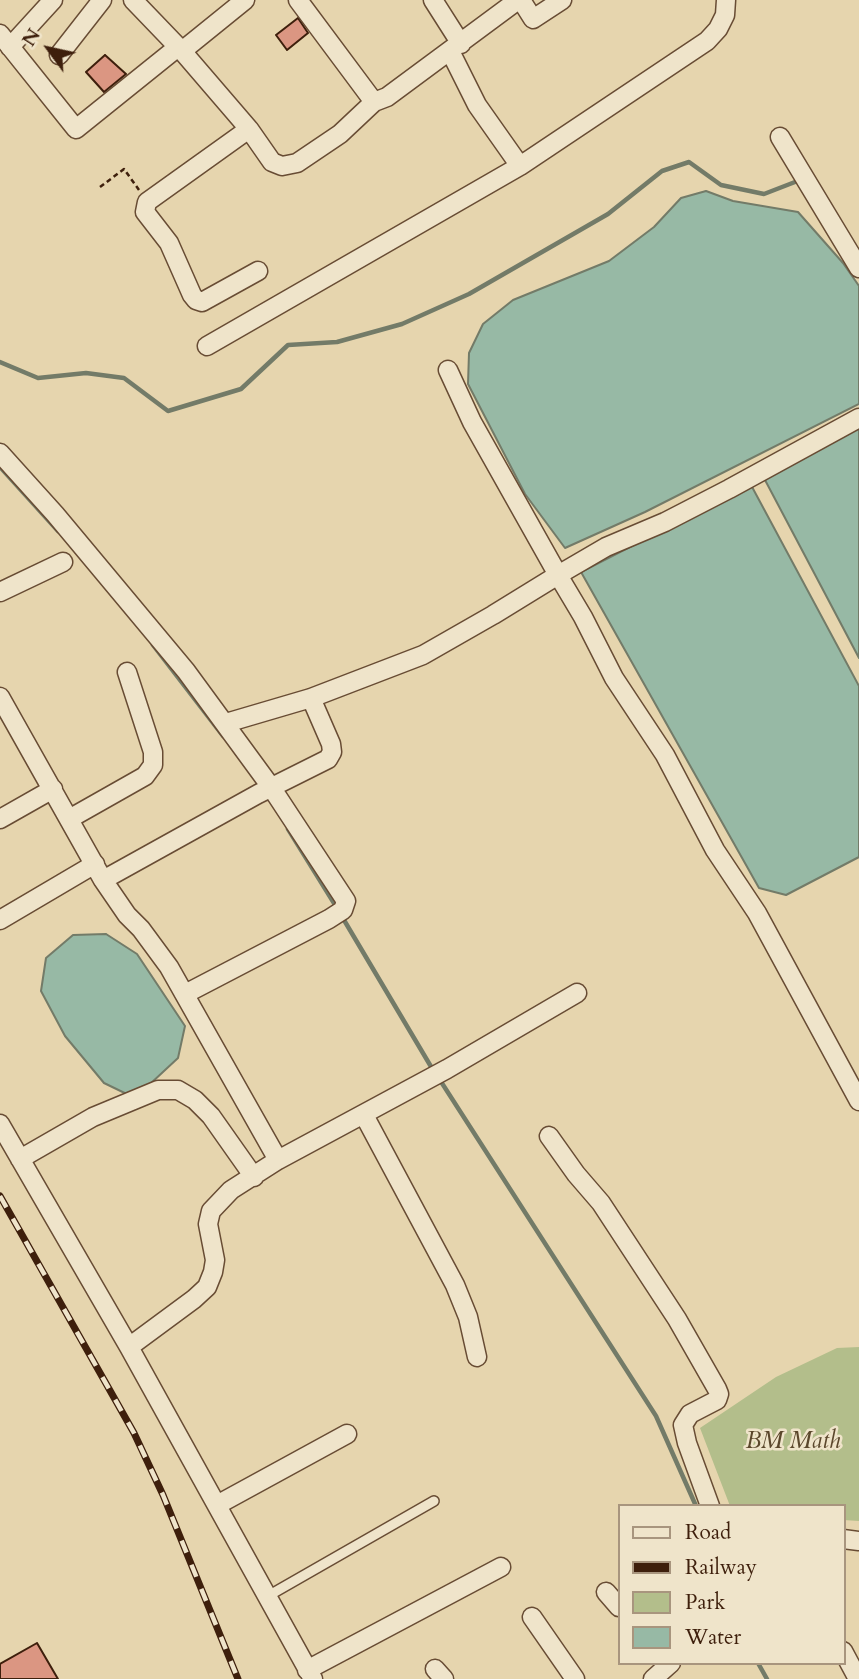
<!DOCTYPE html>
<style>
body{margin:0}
#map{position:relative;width:859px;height:1679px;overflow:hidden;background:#e6d5ae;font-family:Cardo,serif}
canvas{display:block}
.legend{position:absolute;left:618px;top:1504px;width:228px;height:161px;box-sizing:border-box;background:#efe4ca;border:2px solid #a8957e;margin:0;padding:9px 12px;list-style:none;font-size:21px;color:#3e1f0c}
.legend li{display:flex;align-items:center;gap:14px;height:35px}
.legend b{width:35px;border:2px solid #a8957e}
.north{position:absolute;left:14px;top:14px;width:70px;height:70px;-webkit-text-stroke:5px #efe4ca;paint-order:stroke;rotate:303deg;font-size:19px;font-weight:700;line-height:28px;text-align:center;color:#3e1f0c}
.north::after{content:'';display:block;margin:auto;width:24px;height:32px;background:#3e1f0c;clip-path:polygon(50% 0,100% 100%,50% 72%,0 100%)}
</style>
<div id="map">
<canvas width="859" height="1679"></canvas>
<ul class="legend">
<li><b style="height:9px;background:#efe4ca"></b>Road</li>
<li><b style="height:9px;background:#3e1f0c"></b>Railway</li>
<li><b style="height:19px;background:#b3be8b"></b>Park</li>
<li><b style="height:19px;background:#97b9a5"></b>Water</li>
</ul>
<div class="north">N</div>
</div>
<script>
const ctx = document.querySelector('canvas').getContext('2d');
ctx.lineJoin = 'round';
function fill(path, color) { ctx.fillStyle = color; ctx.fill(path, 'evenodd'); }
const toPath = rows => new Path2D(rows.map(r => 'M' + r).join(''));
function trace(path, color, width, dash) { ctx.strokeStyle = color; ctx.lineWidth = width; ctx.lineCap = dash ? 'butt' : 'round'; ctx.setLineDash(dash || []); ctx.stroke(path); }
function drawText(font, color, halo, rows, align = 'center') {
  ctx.font = font + ' Cardo,serif'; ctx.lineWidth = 5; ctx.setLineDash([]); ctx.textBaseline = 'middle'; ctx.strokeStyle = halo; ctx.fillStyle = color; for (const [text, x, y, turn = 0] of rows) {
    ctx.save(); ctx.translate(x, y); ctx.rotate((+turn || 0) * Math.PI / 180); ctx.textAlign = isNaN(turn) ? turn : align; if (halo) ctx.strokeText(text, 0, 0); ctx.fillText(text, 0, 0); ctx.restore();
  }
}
fill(toPath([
 [859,1347,859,1521,843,1520,843,1506,730,1506,700,1428,776,1377,837,1348]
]), '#b3be8b');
const water = toPath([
 [706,191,733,201,798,212,843,263,859,286,859,404,645,512,565,548,525,494,468,384,469,353,483,324,513,300,609,261,654,227,681,198,706,191],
 [859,421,859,658,765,480,773,463,859,421],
 [751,485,859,686,859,857,786,895,759,888,581,572,751,485],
 [106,934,137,954,185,1026,178,1058,135,1098,104,1083,65,1036,41,991,46,958,73,935,106,934]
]);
fill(water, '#97b9a5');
trace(water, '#737b68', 2);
trace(toPath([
 [0,362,38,378,86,373,124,378,168,411,241,389,288,345,337,342,402,324,469,294,608,214,662,171,689,162,721,185,764,194,795,182],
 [0,467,58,531],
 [153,645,223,736],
 [288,829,337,908],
 [341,915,433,1070],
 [438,1077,656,1416,696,1506],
 [758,1663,767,1679]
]), '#737b68', 4.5);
const building = toPath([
 [298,18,308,33,287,50,276,35,298,18],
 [105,55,126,74,104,92,86,72,105,55],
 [37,1643,58,1679,0,1679,0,1664,37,1643]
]);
fill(building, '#db9682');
trace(building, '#3e1f0c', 2);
const service = toPath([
 [268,1596,434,1501]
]);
const minor = toPath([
 [133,0,182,51,249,129,272,162,282,166,297,163,340,134,374,102],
 [298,0,374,102,387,97,518,0],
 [433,0,461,44],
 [521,0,533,19,562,0],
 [0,34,76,129,178,47],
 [10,47,53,0],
 [182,51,245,0],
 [450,51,477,105,520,166],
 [59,55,102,0],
 [249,129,147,202,145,212,169,243,192,295,196,300,202,302,258,271],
 [780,137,859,268],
 [207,346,520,166,707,41,718,29,725,15,726,0],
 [859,418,729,489,665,522,606,547,558,575,583,617,614,678,665,755,715,850,757,913,859,1101],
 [0,453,55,514,186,671,271,787,346,901,343,910,329,919,185,994],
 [0,592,63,562],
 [0,697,103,880,127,915,141,929,169,967,278,1160],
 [226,723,311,698,423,655,493,615,558,575,472,422,448,370],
 [0,819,53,789],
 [69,819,145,776,153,765,153,752,127,672],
 [103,880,258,794,328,759,332,752,331,744,311,698],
 [0,920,95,864],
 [364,1115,455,1285,468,1317,477,1357],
 [0,1124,129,1347,313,1679],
 [549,1136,576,1174,601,1203,677,1319,717,1389,719,1394,717,1400,690,1414,683,1425,687,1443,710,1506],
 [20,1159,93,1117,158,1090,178,1090,195,1100,211,1116,254,1177],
 [129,1347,194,1299,207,1287,213,1272,215,1260,208,1224,211,1211,231,1190,278,1160,447,1069,577,993],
 [217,1505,347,1434],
 [843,1539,859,1541],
 [606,1592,619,1607],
 [532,1617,575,1679],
 [843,1651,858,1679],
 [435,1669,444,1679],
 [307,1670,501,1567],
 [653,1679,671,1663]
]);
trace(service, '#684c34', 12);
trace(minor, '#684c34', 21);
trace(toPath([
 [100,187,124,169,139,190]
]), '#3e1f0c', 2.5, [5, 3.5]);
trace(service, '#efe4ca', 9);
trace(minor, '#efe4ca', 18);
const rail = toPath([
 [0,1196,134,1433,163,1495,238,1679]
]);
trace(rail, '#3e1f0c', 7);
trace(rail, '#efe4ca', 4.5, [13]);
drawText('italic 24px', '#5b472c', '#efe4ca', [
 ["BM Math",793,1442]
]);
</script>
